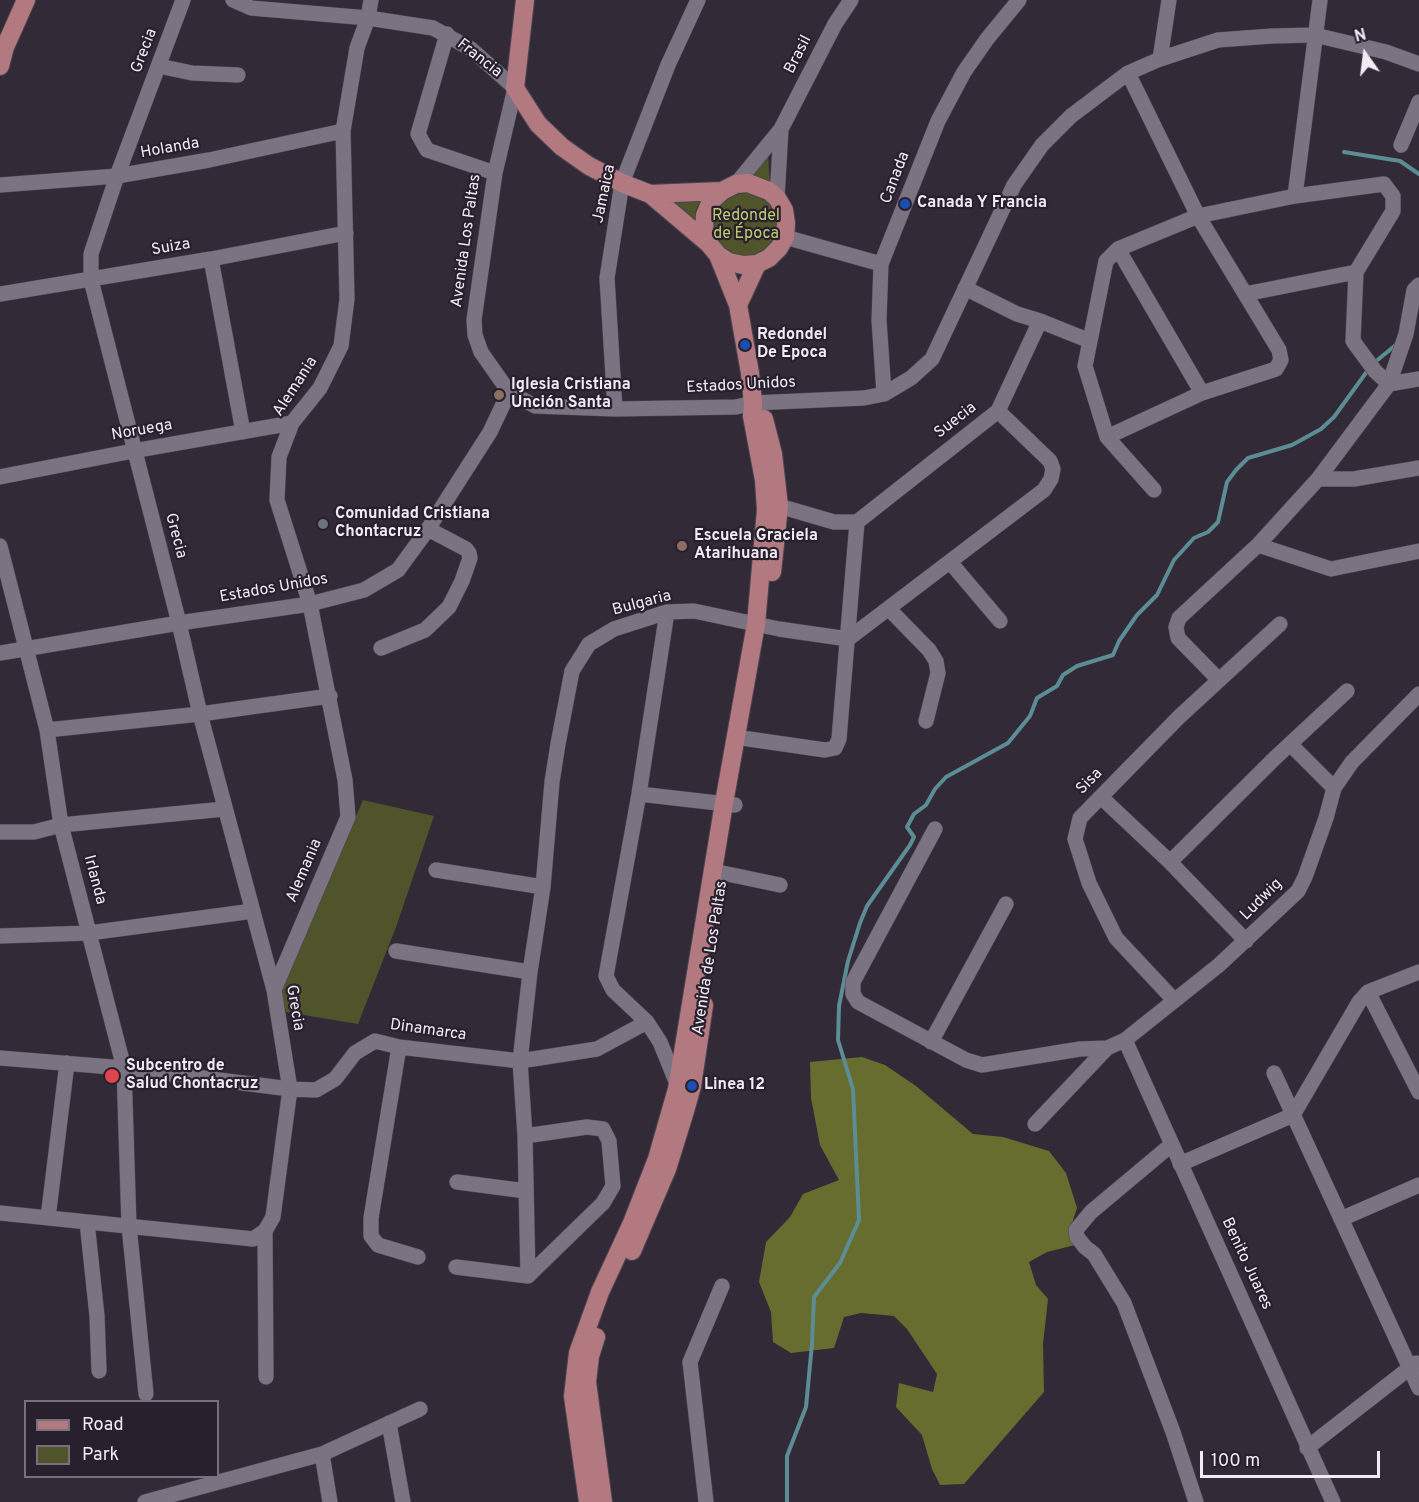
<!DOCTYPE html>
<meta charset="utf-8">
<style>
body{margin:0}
#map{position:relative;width:1419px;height:1502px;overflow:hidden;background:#322a37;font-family:Overpass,sans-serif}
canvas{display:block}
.legend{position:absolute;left:24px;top:1400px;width:195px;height:78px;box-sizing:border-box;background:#28202d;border:2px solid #78717d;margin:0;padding:8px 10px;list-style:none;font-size:18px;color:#f1ebf4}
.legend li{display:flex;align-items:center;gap:12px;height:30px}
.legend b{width:30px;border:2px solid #78717d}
.north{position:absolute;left:1335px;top:24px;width:60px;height:60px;-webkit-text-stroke:4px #28202d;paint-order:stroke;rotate:346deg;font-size:16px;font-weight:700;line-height:24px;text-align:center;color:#f1ebf4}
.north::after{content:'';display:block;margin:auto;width:21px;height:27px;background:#f1ebf4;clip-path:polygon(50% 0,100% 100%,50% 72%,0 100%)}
.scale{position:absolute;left:1200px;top:1451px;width:180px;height:27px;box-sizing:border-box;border:3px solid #f1ebf4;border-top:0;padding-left:8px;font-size:18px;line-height:21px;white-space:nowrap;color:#f1ebf4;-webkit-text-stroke:4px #28202d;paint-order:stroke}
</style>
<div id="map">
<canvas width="1419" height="1502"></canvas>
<ul class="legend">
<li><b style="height:8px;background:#b37981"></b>Road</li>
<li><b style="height:16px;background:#4f542b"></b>Park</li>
</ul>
<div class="north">N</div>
<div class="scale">100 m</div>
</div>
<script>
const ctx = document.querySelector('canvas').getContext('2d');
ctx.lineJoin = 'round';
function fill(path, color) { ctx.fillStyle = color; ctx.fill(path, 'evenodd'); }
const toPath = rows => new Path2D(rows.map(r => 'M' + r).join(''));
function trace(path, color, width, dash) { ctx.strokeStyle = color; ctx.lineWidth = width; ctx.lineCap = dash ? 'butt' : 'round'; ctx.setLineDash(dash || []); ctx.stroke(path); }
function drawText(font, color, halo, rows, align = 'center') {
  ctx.font = font + ' Overpass,sans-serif'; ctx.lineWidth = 4.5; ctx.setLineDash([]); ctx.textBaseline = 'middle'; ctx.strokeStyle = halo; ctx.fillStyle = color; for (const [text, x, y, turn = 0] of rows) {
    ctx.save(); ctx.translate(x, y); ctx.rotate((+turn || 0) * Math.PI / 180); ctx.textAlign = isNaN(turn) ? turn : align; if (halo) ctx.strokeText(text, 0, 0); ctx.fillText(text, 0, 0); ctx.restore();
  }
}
fill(toPath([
 [768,154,770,184,764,179,746,178],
 '714 225a32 32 0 1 1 64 0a32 32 0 1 1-64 0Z',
 [707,196,698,205,695,213,696,227,669,201],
 [363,800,434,816,396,927,358,1024,286,1012,280,990]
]), '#4f542b');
fill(toPath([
 [862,1057,885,1065,916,1086,973,1134,1003,1137,1049,1151,1066,1173,1077,1208,1071,1226,1075,1245,1047,1252,1029,1262,1036,1285,1048,1299,1043,1344,1044,1392,964,1484,940,1485,932,1469,922,1435,896,1407,899,1383,933,1392,937,1374,907,1329,894,1316,861,1313,844,1317,834,1348,791,1353,773,1342,771,1312,759,1282,766,1242,790,1217,803,1194,839,1180,820,1145,811,1098,810,1062]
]), '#666d2f');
trace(toPath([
 [1344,152,1400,161,1419,174],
 [1375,362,1397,344],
 [787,1502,787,1456,806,1407,812,1344,814,1297,840,1263,859,1220,853,1089,838,1040,839,1006,848,961,860,923,867,906,910,845,914,837,907,827,914,814,926,805,935,789,946,777,1008,743,1030,716,1037,698,1057,686,1063,675,1077,666,1113,655,1119,641,1137,615,1157,595,1174,560,1194,538,1208,532,1218,522,1227,482,1236,470,1248,458,1292,445,1321,429,1334,417,1368,370]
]), '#5c8c94', 4);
const minor = toPath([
 [183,0,117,176,91,254,91,280,179,623,200,714,274,990,290,1089,273,1217,265,1231,266,1377],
 [233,0,251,8,368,18,433,28,471,49,515,88,495,173,474,320,475,335,481,352,509,392,535,406,615,409,736,407,753,403,864,398,884,394,911,378,932,359,1014,185,1042,145,1071,116,1128,73,1160,59,1218,40,1272,36,1315,35,1386,52,1419,64],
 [447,34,418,134,427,150,495,173],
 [1160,59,1169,0],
 [159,66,192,73,238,75],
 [1401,145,1419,102],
 [736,184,781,129,835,24,851,0],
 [0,185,117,176,209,160,343,131],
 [1295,196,1320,0],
 [777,198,781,129],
 [785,237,881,264],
 [1118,249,1202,393],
 [211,259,243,432],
 [0,294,211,259,346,233],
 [1245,294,1356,272],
 [1040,321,1090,341,1106,261,1118,249,1198,216,1295,196,1384,184,1393,196,1393,211,1356,272,1353,341,1375,371,1389,384,1406,334,1414,290,1419,285],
 [1090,341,1085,366,1107,437,1154,490],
 [884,394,879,320,881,264,938,121,964,72,987,39,1019,0],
 [615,409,607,278,622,183,668,65,698,0],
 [1107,437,1202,393,1276,369,1281,360,1279,350,1198,216,1128,73],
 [0,477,133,451,292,423],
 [1318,479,1354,479,1419,468],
 [779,506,834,522,857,522,998,411,1040,321,1017,314,965,288],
 [1258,545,1331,569,1419,551],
 [0,546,47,730,61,825,124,1068,129,1226,146,1394],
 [950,562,1000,621],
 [889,609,929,650,936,661,938,673,926,721],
 [667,612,639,794,606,976,613,990,647,1022,660,1042,679,1089],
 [381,648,425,630,449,607,462,581,470,558,469,553,466,549,428,529],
 [0,653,179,623,310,604,364,590,398,570,428,529,490,432,509,392],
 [1219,680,1178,638,1176,627,1179,618,1258,545,1318,479,1389,384,1419,379],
 [47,730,200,714,330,696],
 [735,737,825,750,835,748,839,739,857,522],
 [1291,745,1334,788],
 [639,794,735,805],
 [1101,797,1170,862,1246,941],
 [935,829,853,982,853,994,858,1002,966,1060,982,1065,1080,1049,1107,1048],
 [0,832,34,832,61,825,224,809],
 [1170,862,1276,757,1347,691],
 [436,870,543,887],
 [713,871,780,885],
 [0,936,89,933,253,911],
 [396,951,530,972],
 [274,990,348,817,345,780,310,604,277,500,279,457,292,423,320,388,341,346,347,299,343,131,357,48,368,18,371,0],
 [1368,992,1419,1092],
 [1174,1000,1116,938,1089,883,1075,839,1080,818,1179,717,1280,624],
 [1125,1040,1333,1502],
 [931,1042,1006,904],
 [399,1047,371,1218,371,1236,378,1245,418,1257],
 [0,1058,124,1068,290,1089,316,1090,335,1079,355,1053,375,1041,399,1047,520,1061,597,1049,647,1022],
 [1274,1073,1419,1388],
 [1035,1124,1107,1048,1125,1040,1219,965,1298,891,1305,877,1326,818,1334,788,1352,762,1419,694],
 [525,1136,587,1127,603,1129,609,1141,613,1186,603,1203,528,1276],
 [1171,1145,1091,1212,1076,1230,1077,1237,1085,1247,1094,1254,1124,1303,1173,1432,1196,1502],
 [1180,1164,1293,1115,1359,1002,1368,992,1419,972],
 [457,1182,526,1191],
 [0,1213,253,1239,265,1231],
 [48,1218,67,1063],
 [1341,1219,1419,1185],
 [87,1222,97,1316,99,1371],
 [456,1267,528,1276],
 [528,1276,525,1136,520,1061,530,972,543,887,552,782,558,744,572,671,589,644,614,629,667,612,694,611,779,629,848,639,1044,490,1051,479,1053,469,1050,461,998,411],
 [389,1423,403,1502],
 [1307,1448,1416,1363],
 [322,1454,330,1502],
 [145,1502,322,1454,420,1409],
 [706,1502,690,1362,722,1286]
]);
const major = toPath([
 [525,0,515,88,538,124,562,147,589,166,622,183,650,194,709,244],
 [0,66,5,47,26,0],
 [650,194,722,191,736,184,748,183,769,191,777,198,784,210,786,223,785,237,779,248,769,258,757,264,743,265,729,262,718,255,709,244,704,230,705,215,711,201,722,191],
 [738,305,757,264],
 [764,419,773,454,779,506,772,572],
 [632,1251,667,1169,685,1111,692,1086,704,1005],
 [596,1337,590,1356,587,1382,603,1502],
 [588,1502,573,1396,578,1353,600,1292,632,1223,657,1159,677,1089,724,803,756,624,766,510,764,480,752,416,753,403,750,373,738,305,718,255]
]);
trace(minor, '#4e4651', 16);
trace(major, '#4e4651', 20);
trace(minor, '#7b7282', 15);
trace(major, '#b37981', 18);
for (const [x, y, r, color] of [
 [905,204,6,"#1a4fb4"],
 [745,345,6,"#1a4fb4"],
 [499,395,6,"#8d6e63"],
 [323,524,6,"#6b7280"],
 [682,546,6,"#8d6e63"],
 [112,1076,8,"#e0444e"],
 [692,1086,6,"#1a4fb4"]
]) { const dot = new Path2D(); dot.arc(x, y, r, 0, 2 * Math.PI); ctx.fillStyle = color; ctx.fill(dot); trace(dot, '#28202d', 2); }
drawText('16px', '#f1ebf4', '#28202d', [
 ["Grecia",145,51,-69],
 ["Brasil",799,55,-63],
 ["Francia",479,59,38],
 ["Holanda",170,149,-10],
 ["Canada",896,178,-69],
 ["Jamaica",605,194,-78],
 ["Avenida Los Paltas",467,241,-82],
 ["Suiza",171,248,-10],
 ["Estados Unidos",741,386,-3],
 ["Alemania",296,387,-57],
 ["Suecia",956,421,-38],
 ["Noruega",142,431,-10],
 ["Grecia",175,536,75],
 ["Estados Unidos",274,589,-10],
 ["Bulgaria",642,604,-15],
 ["Sisa",1090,782,-46],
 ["Alemania",305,871,-67],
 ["Irlanda",94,880,75],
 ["Ludwig",1262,900,-45],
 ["Avenida de Los Paltas",711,958,-81],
 ["Grecia",294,1008,80],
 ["Dinamarca",428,1031,8],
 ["Benito Juares",1246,1264,65]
]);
drawText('bold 16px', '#f1ebf4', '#28202d', [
 ["Canada Y Francia",917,204],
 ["Redondel",757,336],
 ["De Epoca",757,354],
 ["Iglesia Cristiana",511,386],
 ["Unción Santa",511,404],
 ["Comunidad Cristiana",335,515],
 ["Chontacruz",335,533],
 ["Escuela Graciela",694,537],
 ["Atarihuana",694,555],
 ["Subcentro de",126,1067],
 ["Salud Chontacruz",126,1085],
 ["Linea 12",704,1086]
], 'left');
drawText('16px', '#c0cb71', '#28202d', [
 ["Redondel",746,217],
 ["de Época",746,235]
]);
</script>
